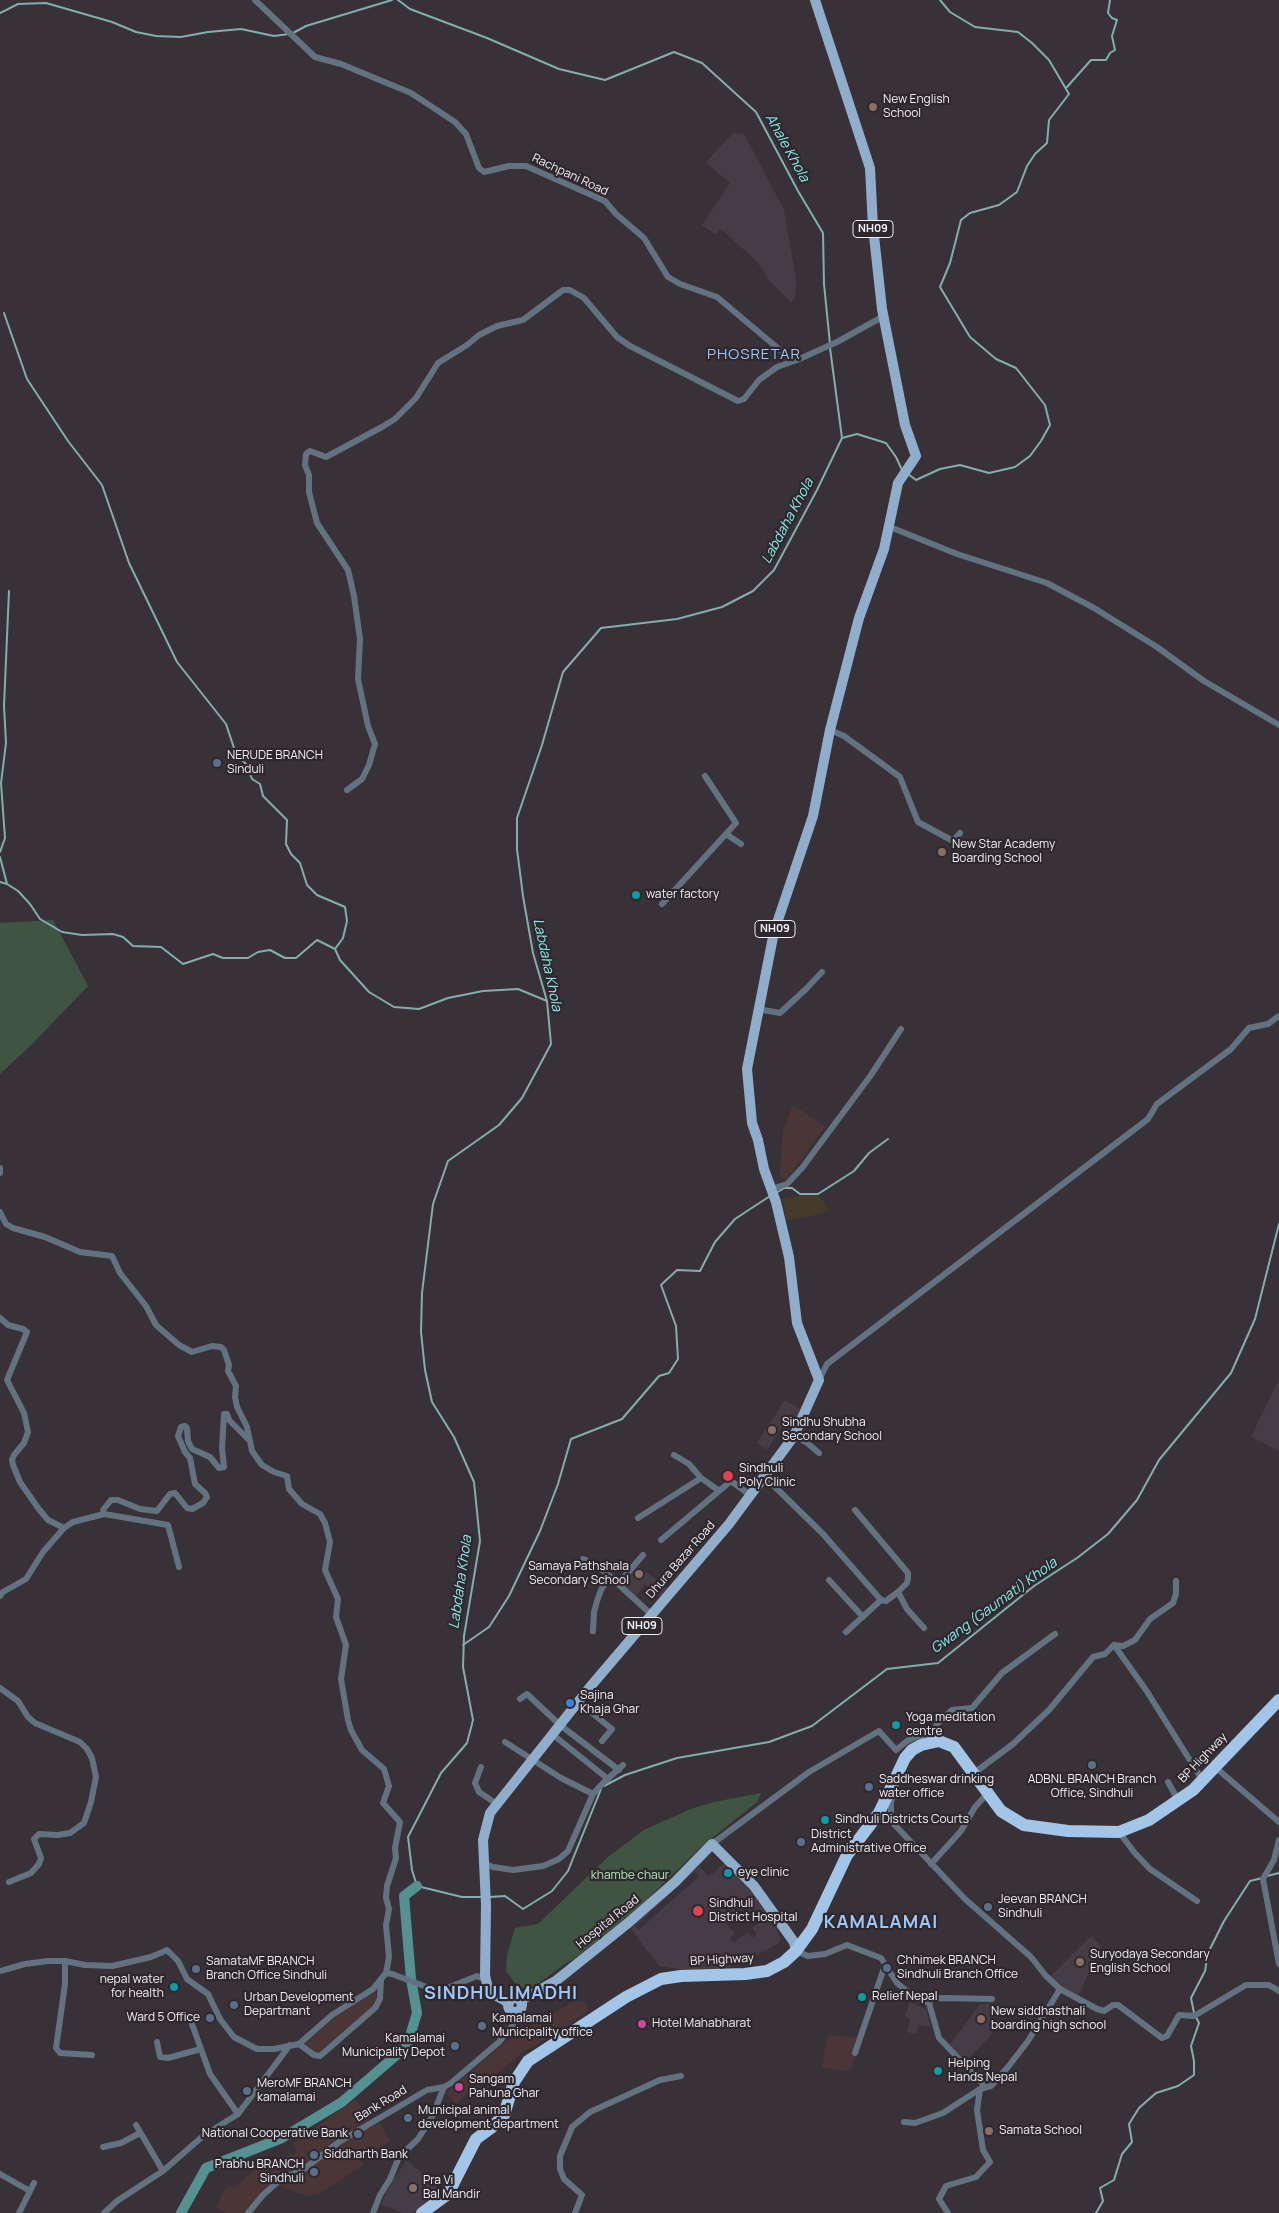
<!DOCTYPE html>
<style>
body{margin:0}
canvas{display:block;background:#383238}
</style>
<canvas width="1279" height="2213"></canvas>
<script>
const ctx = document.querySelector('canvas').getContext('2d');
ctx.lineJoin = 'round';
function fill(path, color) { ctx.fillStyle = color; ctx.fill(path, 'evenodd'); }
const toPath = rows => new Path2D(rows.map(r => 'M' + r).join(''));
function trace(path, color, width, dash) { ctx.strokeStyle = color; ctx.lineWidth = width; ctx.lineCap = dash ? 'butt' : 'round'; ctx.setLineDash(dash || []); ctx.stroke(path); }
function drawText(font, color, halo, rows, align = 'center') {
  ctx.font = font + ' Manrope,sans-serif'; ctx.lineWidth = 4.5; ctx.setLineDash([]); ctx.textBaseline = 'middle'; ctx.strokeStyle = halo; ctx.fillStyle = color; for (const [text, x, y, turn = 0] of rows) {
    ctx.save(); ctx.translate(x, y); ctx.rotate((+turn || 0) * Math.PI / 180); ctx.textAlign = isNaN(turn) ? turn : align; if (halo) ctx.strokeText(text, 0, 0); ctx.fillText(text, 0, 0); ctx.restore();
  }
}
fill(toPath([
 [793,1105,825,1126,786,1180,780,1176,783,1131],
 [375,1991,377,1999,372,2007,317,2053,305,2044,335,2017],
 [574,2001,586,2002,588,2011,559,2031,561,2036,551,2041,549,2037,521,2053,484,2084,468,2091,457,2104,446,2093,503,2044],
 [828,2035,861,2038,852,2067,843,2071,822,2067],
 [356,2099,365,2117,380,2123,390,2141,361,2158,363,2165,319,2194,308,2196,294,2192,278,2184,260,2203,254,2213,226,2213,216,2208,222,2194,229,2186,234,2189,253,2170,270,2160,297,2153,293,2143]
]), '#4b3637');
fill(toPath([
 [800,1195,818,1195,830,1210,811,1216,786,1220,782,1199]
]), '#463a2b');
fill(toPath([
 [733,133,744,134,784,210,796,280,795,298,791,302,768,279,767,276,756,261,721,229,715,234,702,225,730,183,706,162],
 [1279,1379,1279,1451,1251,1437],
 [785,1400,803,1411,799,1418,791,1414,767,1450,757,1443],
 [637,1565,669,1589,662,1598,645,1584,635,1597,621,1584],
 [714,1849,744,1880,772,1919,781,1939,777,1944,757,1955,711,1974,659,1966,629,1926],
 [715,1851,725,1862,709,1877,699,1866],
 [695,1871,699,1876,639,1930,635,1926],
 [745,1908,754,1919,757,1916,761,1921,752,1928,757,1934,752,1938,747,1932,734,1943,730,1938,735,1934,726,1924,737,1915,735,1912],
 [1091,1936,1101,1946,1078,1996,1062,1987,1050,1977],
 [910,2002,926,2009,931,2027,919,2025,916,2034,907,2032,910,2019,905,2015],
 [994,2003,992,2034,965,2062,949,2046,980,2004],
 [407,2160,444,2193,412,2213,402,2213,381,2204,391,2183]
]), '#463c46');
fill(toPath([
 [53,920,88,986,32,1044,0,1074,0,923],
 [761,1793,757,1802,702,1846,640,1906,574,1959,566,1963,535,1986,523,1988,515,1983,506,1971,507,1955,515,1928,538,1924,608,1857,644,1830,691,1809,714,1802]
]), '#405541');
trace(toPath([
 [398,0,410,9,487,38,559,69,605,80,674,52,702,63,756,112,798,191,823,233,824,284,830,344],
 [0,13,18,4,46,3,112,22,136,32,156,36,181,37,208,32,241,29,274,36,289,34],
 [293,33,306,26,392,0],
 [1067,87,1091,60,1106,60,1110,53,1115,50,1112,36,1117,20,1112,18,1108,13,1110,0],
 [4,313,27,379,68,441,102,485,129,563,177,662,226,724,236,754,246,764,252,779,260,784,263,796,287,820,286,844,291,854,300,863,307,885,317,895,345,907,347,921,343,938,335,949],
 [830,348,842,438],
 [842,438,857,434,886,443,896,457,902,470],
 [908,474,916,480,940,469,960,465,989,473,1015,467,1030,456,1041,441,1050,425,1045,405,1016,368,996,359,970,337,940,287,950,263,961,220,970,213,999,205,1017,192,1027,166,1035,154,1047,143,1049,120,1069,94,1049,60,1032,43,1018,32,975,27,950,12,940,0],
 [0,852,5,838,1,783,6,743,4,706,9,591],
 [0,857,7,884],
 [0,882,7,884,18,891,30,904,40,919,62,932,82,935,113,934,123,937,133,946,161,947,183,964,213,954,223,958,248,958,258,952,270,950,285,958,296,958,317,940,335,949,340,960,369,992,394,1007,419,1009,448,998,483,991,518,989,547,1001],
 [776,1193,784,1188,792,1188,800,1194,818,1194,854,1171,869,1153,888,1139],
 [463,1645,489,1627,509,1596,540,1531,558,1484,571,1439,622,1419,659,1376,669,1373,678,1359,676,1326,661,1285,677,1270,700,1271,715,1242,735,1219,770,1196],
 [604,1786,625,1775,677,1758,769,1742,812,1726,887,1669,938,1663,1034,1586,1077,1558,1108,1534,1137,1500,1159,1460,1231,1373,1255,1319,1279,1224],
 [1267,1876,1279,1873],
 [483,1897,462,1897,417,1886,412,1870,408,1837,441,1773,467,1743,473,1720,463,1667,464,1636,480,1541,474,1482,454,1437,432,1402,425,1370,421,1332,422,1293,433,1204,448,1161,499,1125,522,1098,551,1044,547,1001,533,953,523,896,517,849,517,818,542,745,563,672,601,628,677,619,722,607,753,591,774,570,817,490,842,438],
 [490,1897,505,1896,523,1909,552,1891,568,1871,601,1789],
 [1194,2013,1191,1998,1205,1971,1208,1953,1224,1921,1250,1881,1262,1878],
 [1096,2213,1103,2201,1100,2188,1114,2180,1122,2154,1132,2142,1129,2124,1139,2108,1156,2093,1178,2086,1194,2075,1194,2061,1191,2046,1199,2023,1196,2017]
]), '#84adad', 2);
trace(toPath([
 [181,2213,206,2168,282,2138,342,2102,407,2046,417,2013,411,1979,404,1896,417,1886]
]), '#559190', 10);
trace(toPath([
 [255,0,315,57,341,64,411,93,455,122,466,134,479,168,484,172,509,166,526,166,605,201,616,214,644,238,668,277,680,284,717,297,793,361],
 [890,527,957,554,1047,583,1094,608,1157,647,1204,681,1279,725],
 [830,730,844,736,900,777,918,822,953,841,960,833],
 [347,790,362,779,369,765,375,744,368,726,358,679,360,639,354,596,348,570,317,523,309,492,309,475,305,465,306,454,310,451,326,457,382,427,395,419,416,398,438,363,467,345,479,335,497,326,523,320,563,290,570,290,584,298,617,337,630,346,738,401,744,399,759,380,777,367,797,360,837,342,884,316],
 [726,834,741,844],
 [662,904,736,823,705,776],
 [758,1009,780,1013,806,989,822,972],
 [0,1168,0,1173],
 [771,1189,787,1184,802,1168,871,1075,901,1029],
 [0,1212,6,1224,13,1228,45,1237,80,1252,112,1256,120,1273,146,1306,156,1325,179,1345,192,1352,212,1346,221,1347,224,1350,229,1365,228,1371,236,1386,235,1397,237,1407,247,1427,252,1451,262,1465,274,1472,287,1476,289,1489,302,1504,320,1514,325,1523,330,1542,325,1570,338,1599,336,1617,346,1645,341,1679,348,1720,351,1730,362,1750,384,1769,389,1786,383,1803,400,1822,395,1848,396,1858,387,1886,386,1898,389,1909,386,1925,389,1957,386,1973,373,1989,332,2015,299,2044,274,2049,257,2049,234,2037,220,2019,208,1994,187,1979,178,1961,167,1950,151,1957,112,1966,85,1965,65,1961,48,1961,25,1964,0,1971],
 [0,1318,8,1325,23,1329,27,1332,7,1380,24,1413,28,1432,24,1443,14,1455,12,1460,13,1465,20,1482,38,1508,48,1520,64,1528],
 [819,1380,827,1364,1148,1119,1157,1104,1231,1049,1249,1028,1268,1024,1279,1016],
 [794,1436,806,1442,819,1453],
 [674,1455,689,1464,701,1478],
 [764,1476,823,1534,881,1600],
 [104,1514,103,1510,111,1500,118,1500,140,1509,157,1511,170,1494,175,1493,187,1508,192,1509,203,1503,207,1497,205,1493,195,1484,190,1458,185,1452,178,1436,181,1427,185,1426,187,1428,188,1441,192,1449,210,1457,219,1468,224,1467,222,1448,224,1414,227,1414,229,1420,250,1441],
 [638,1518,701,1478,718,1490],
 [661,1540,731,1481,750,1495],
 [643,1555,618,1584,652,1615],
 [583,1559,598,1566,618,1584],
 [829,1580,863,1617],
 [898,1592,907,1609,924,1628],
 [0,1596,3,1592,26,1579,43,1552,64,1528,73,1522,104,1514,168,1525,179,1567],
 [593,1631,594,1612,597,1601,601,1590,610,1576],
 [846,1632,881,1600,886,1601,898,1592,907,1583,908,1578,908,1573,855,1510],
 [1114,1645,1146,1690,1203,1781],
 [1114,1645,1123,1646,1135,1640,1150,1619,1173,1603,1176,1594,1176,1581],
 [0,1688,18,1701,28,1717,35,1723,80,1742,87,1749,92,1758,96,1777,91,1802,84,1823,70,1833,58,1835,39,1834,34,1839,41,1858,39,1864,31,1873,9,1882],
 [520,1699,527,1694,560,1725,619,1770],
 [578,1702,612,1729,602,1741],
 [552,1734,608,1779],
 [931,1736,937,1724,952,1710,972,1708,1002,1673,1055,1634],
 [505,1742,561,1778,593,1794],
 [481,1767,475,1783,479,1792,497,1804],
 [1215,1767,1279,1822],
 [974,1773,1013,1744,1049,1710,1093,1657,1105,1654,1114,1645],
 [1168,1782,1178,1800],
 [894,1793,891,1802,891,1821,965,1899,1031,1957,1046,1976,1060,1989,1097,2009,1104,2011,1113,2005,1118,2005,1162,2038,1167,2036,1179,2015,1194,2016,1246,1985,1269,1985,1279,1991],
 [1119,1832,1134,1852,1150,1869,1197,1901],
 [1279,1840,1274,1860,1263,1879,1279,1964],
 [712,1844,809,1772,879,1731,896,1750,907,1741,918,1736,931,1736,939,1741],
 [483,1863,493,1867,513,1870,543,1866,559,1859,568,1851,593,1794,603,1783,623,1765],
 [931,1864,961,1831,975,1807,988,1793],
 [796,1951,808,1956,825,1954,847,1945,881,1958,897,1983,914,1997,929,2003,939,2038,982,2083,984,2088],
 [65,1961,65,1984,56,2048,60,2053,92,2055],
 [386,1973,392,1974,432,1989,445,1989,477,1976,486,1980],
 [929,2003,932,1999,942,1998,992,1999],
 [192,2024,210,2074,238,2114],
 [157,2042,160,2057,168,2058,201,2049],
 [299,2044,314,2055,320,2056,375,2008,380,1999,381,1979],
 [855,2053,885,1965],
 [904,2122,915,2123,943,2113,980,2089],
 [136,2125,163,2171],
 [103,2147,121,2143,140,2133],
 [0,2174,30,2191],
 [19,2213,34,2183],
 [104,2213,117,2201,163,2171,203,2136,238,2114,290,2045],
 [248,2213,263,2195,281,2179,304,2169,339,2142,427,2090,444,2087,451,2083,499,2042,513,2025,516,2012],
 [373,2213,380,2195,390,2179,399,2157,418,2139,432,2117,444,2087],
 [575,2213,582,2195,564,2179,560,2169,560,2156,572,2127,590,2112,660,2080,681,2076],
 [948,2213,939,2199,946,2186,976,2177,990,2162,983,2150,977,2110,980,2089,991,2086,1008,2067,1028,2041,1060,1989]
]), '#637280', 6);
trace(toPath([
 '508 2005a7 7 0 1 1 14 0a7 7 0 1 1-14 0Z',
 [520,2001,557,1980,628,1923,675,1882,712,1844,754,1886,794,1942,796,1951],
 [509,2003,493,1994,488,1988,485,1976,486,1905,483,1840,490,1813,590,1687,729,1524,794,1436,819,1380,797,1323,789,1257,776,1202,764,1169,758,1140,752,1123,747,1069,774,932,813,816,830,730,859,618,884,549,898,483,916,456,905,425,882,309,873,227,870,168,815,0]
]), '#90aecb', 10);
trace(toPath([
 [422,2213,448,2194,476,2139,491,2128,504,2115,514,2082,528,2061,626,1997,661,1979,681,1976,745,1974,767,1971,784,1962,796,1951,812,1929,847,1855,879,1813,905,1758,912,1750,921,1745,939,1741,954,1747,1001,1811,1024,1825,1068,1831,1119,1832,1149,1820,1193,1790,1279,1700]
]), '#a2c5e8', 12);
for (const [x, y, r, color] of [
 [873,107,5,"#8d6e63"],
 [217,763,5,"#5c6f8a"],
 [942,852,5,"#8d6e63"],
 [636,895,5,"#0f9aa8"],
 [772,1430,5,"#8d6e63"],
 [728,1476,6,"#e0444e"],
 [639,1574,5,"#8d6e63"],
 [570,1703,5,"#3f7fe0"],
 [896,1725,5,"#0f9aa8"],
 [1092,1765,5,"#5c6f8a"],
 [869,1787,5,"#5c6f8a"],
 [825,1820,5,"#0f9aa8"],
 [801,1842,5,"#5c6f8a"],
 [728,1873,5,"#0f9aa8"],
 [988,1907,5,"#5c6f8a"],
 [698,1911,6,"#e0444e"],
 [1080,1962,5,"#8d6e63"],
 [887,1968,5,"#5c6f8a"],
 [196,1969,5,"#5c6f8a"],
 [174,1987,5,"#0f9aa8"],
 [862,1997,5,"#0f9aa8"],
 [234,2005,5,"#5c6f8a"],
 [210,2018,5,"#5c6f8a"],
 [981,2019,5,"#8d6e63"],
 [642,2024,5,"#d1479c"],
 [482,2026,5,"#5c6f8a"],
 [455,2046,5,"#5c6f8a"],
 [938,2071,5,"#0f9aa8"],
 [459,2087,5,"#d1479c"],
 [247,2091,5,"#5c6f8a"],
 [408,2118,5,"#5c6f8a"],
 [989,2131,5,"#8d6e63"],
 [358,2134,5,"#5c6f8a"],
 [314,2155,5,"#5c6f8a"],
 [314,2172,5,"#5c6f8a"],
 [413,2188,5,"#8d6e63"]
]) { const dot = new Path2D(); dot.arc(x, y, r, 0, 2 * Math.PI); ctx.fillStyle = color; ctx.fill(dot); trace(dot, '#2e282e', 2); }
for (const [x, y, w] of [
 [873,229,40],
 [775,929,40],
 [642,1626,40]
]) { const box = new Path2D(); box.roundRect(x - w / 2, y - 8.5, w, 17, 4); ctx.fillStyle = '#2e282e'; ctx.fill(box); trace(box, '#f1eef1', 1); }
drawText('bold 11px', '#f1eef1', null, [
 ["NH09",873,229],
 ["NH09",775,929],
 ["NH09",642,1626]
]);
drawText('12px', '#f1eef1', '#2e282e', [
 ["New English",883,100],
 ["School",883,114],
 ["NERUDE BRANCH",227,756],
 ["Sinduli",227,770],
 ["New Star Academy",952,845],
 ["Boarding School",952,859],
 ["water factory",646,895],
 ["Sindhu Shubha",782,1423],
 ["Secondary School",782,1437],
 ["Sindhuli",739,1469],
 ["Poly Clinic",739,1483],
 ["Samaya Pathshala",629,1567,"right"],
 ["Secondary School",629,1581,"right"],
 ["Sajina",580,1696],
 ["Khaja Ghar",580,1710],
 ["Yoga meditation",906,1718],
 ["centre",906,1732],
 ["Saddheswar drinking",879,1780],
 ["water office",879,1794],
 ["ADBNL BRANCH Branch",1092,1780,"center"],
 ["Office, Sindhuli",1092,1794,"center"],
 ["Sindhuli Districts Courts",835,1820],
 ["District",811,1835],
 ["Administrative Office",811,1849],
 ["eye clinic",738,1873],
 ["Jeevan BRANCH",998,1900],
 ["Sindhuli",998,1914],
 ["Sindhuli",709,1904],
 ["District Hospital",709,1918],
 ["Suryodaya Secondary",1090,1955],
 ["English School",1090,1969],
 ["Chhimek BRANCH",897,1961],
 ["Sindhuli Branch Office",897,1975],
 ["SamataMF BRANCH",206,1962],
 ["Branch Office Sindhuli",206,1976],
 ["nepal water",164,1980,"right"],
 ["for health",164,1994,"right"],
 ["Relief Nepal",872,1997],
 ["Urban Development",244,1998],
 ["Departmant",244,2012],
 ["New siddhasthali",991,2012],
 ["boarding high school",991,2026],
 ["Ward 5 Office",200,2018,"right"],
 ["Kamalamai",492,2019],
 ["Municipality office",492,2033],
 ["Hotel Mahabharat",652,2024],
 ["Kamalamai",445,2039,"right"],
 ["Municipality Depot",445,2053,"right"],
 ["Helping",948,2064],
 ["Hands Nepal",948,2078],
 ["Sangam",469,2080],
 ["Pahuna Ghar",469,2094],
 ["MeroMF BRANCH",257,2084],
 ["kamalamai",257,2098],
 ["Municipal animal",418,2111],
 ["development department",418,2125],
 ["Samata School",999,2131],
 ["National Cooperative Bank",348,2134,"right"],
 ["Siddharth Bank",324,2155],
 ["Prabhu BRANCH",304,2165,"right"],
 ["Sindhuli",304,2179,"right"],
 ["Pra Vi",423,2181],
 ["Bal Mandir",423,2195]
], 'left');
drawText('12px', '#f1eef1', '#2e282e', [
 ["Rachpani Road",570,175,25],
 ["Dhura Bazar Road",681,1560,-49],
 ["BP Highway",1203,1758,-46],
 ["Hospital Road",608,1922,-39],
 ["BP Highway",722,1960,-3],
 ["Bank Road",381,2104,-31]
]);
drawText('12px', '#afe8b3', '#2e282e', [
 ["khambe chaur",630,1876]
]);
drawText('italic 14px', '#8aeceb', '#2e282e', [
 ["Ahale Khola",787,148,61],
 ["Labdaha Khola",788,521,-62],
 ["Labdaha Khola",547,965,78],
 ["Labdaha Khola",461,1582,-82],
 ["Gwang (Gaumati) Khola",994,1606,-36]
]);
ctx.letterSpacing = '1px';
drawText('15px', '#9ec7f7', '#2e282e', [
 ["PHOSRETAR",754,355]
]);
ctx.letterSpacing = '0px';
ctx.letterSpacing = '1px';
drawText('bold 18px', '#9ec7f7', '#2e282e', [
 ["KAMALAMAI",881,1923],
 ["SINDHULIMADHI",501,1994]
]);
ctx.letterSpacing = '0px';
</script>
